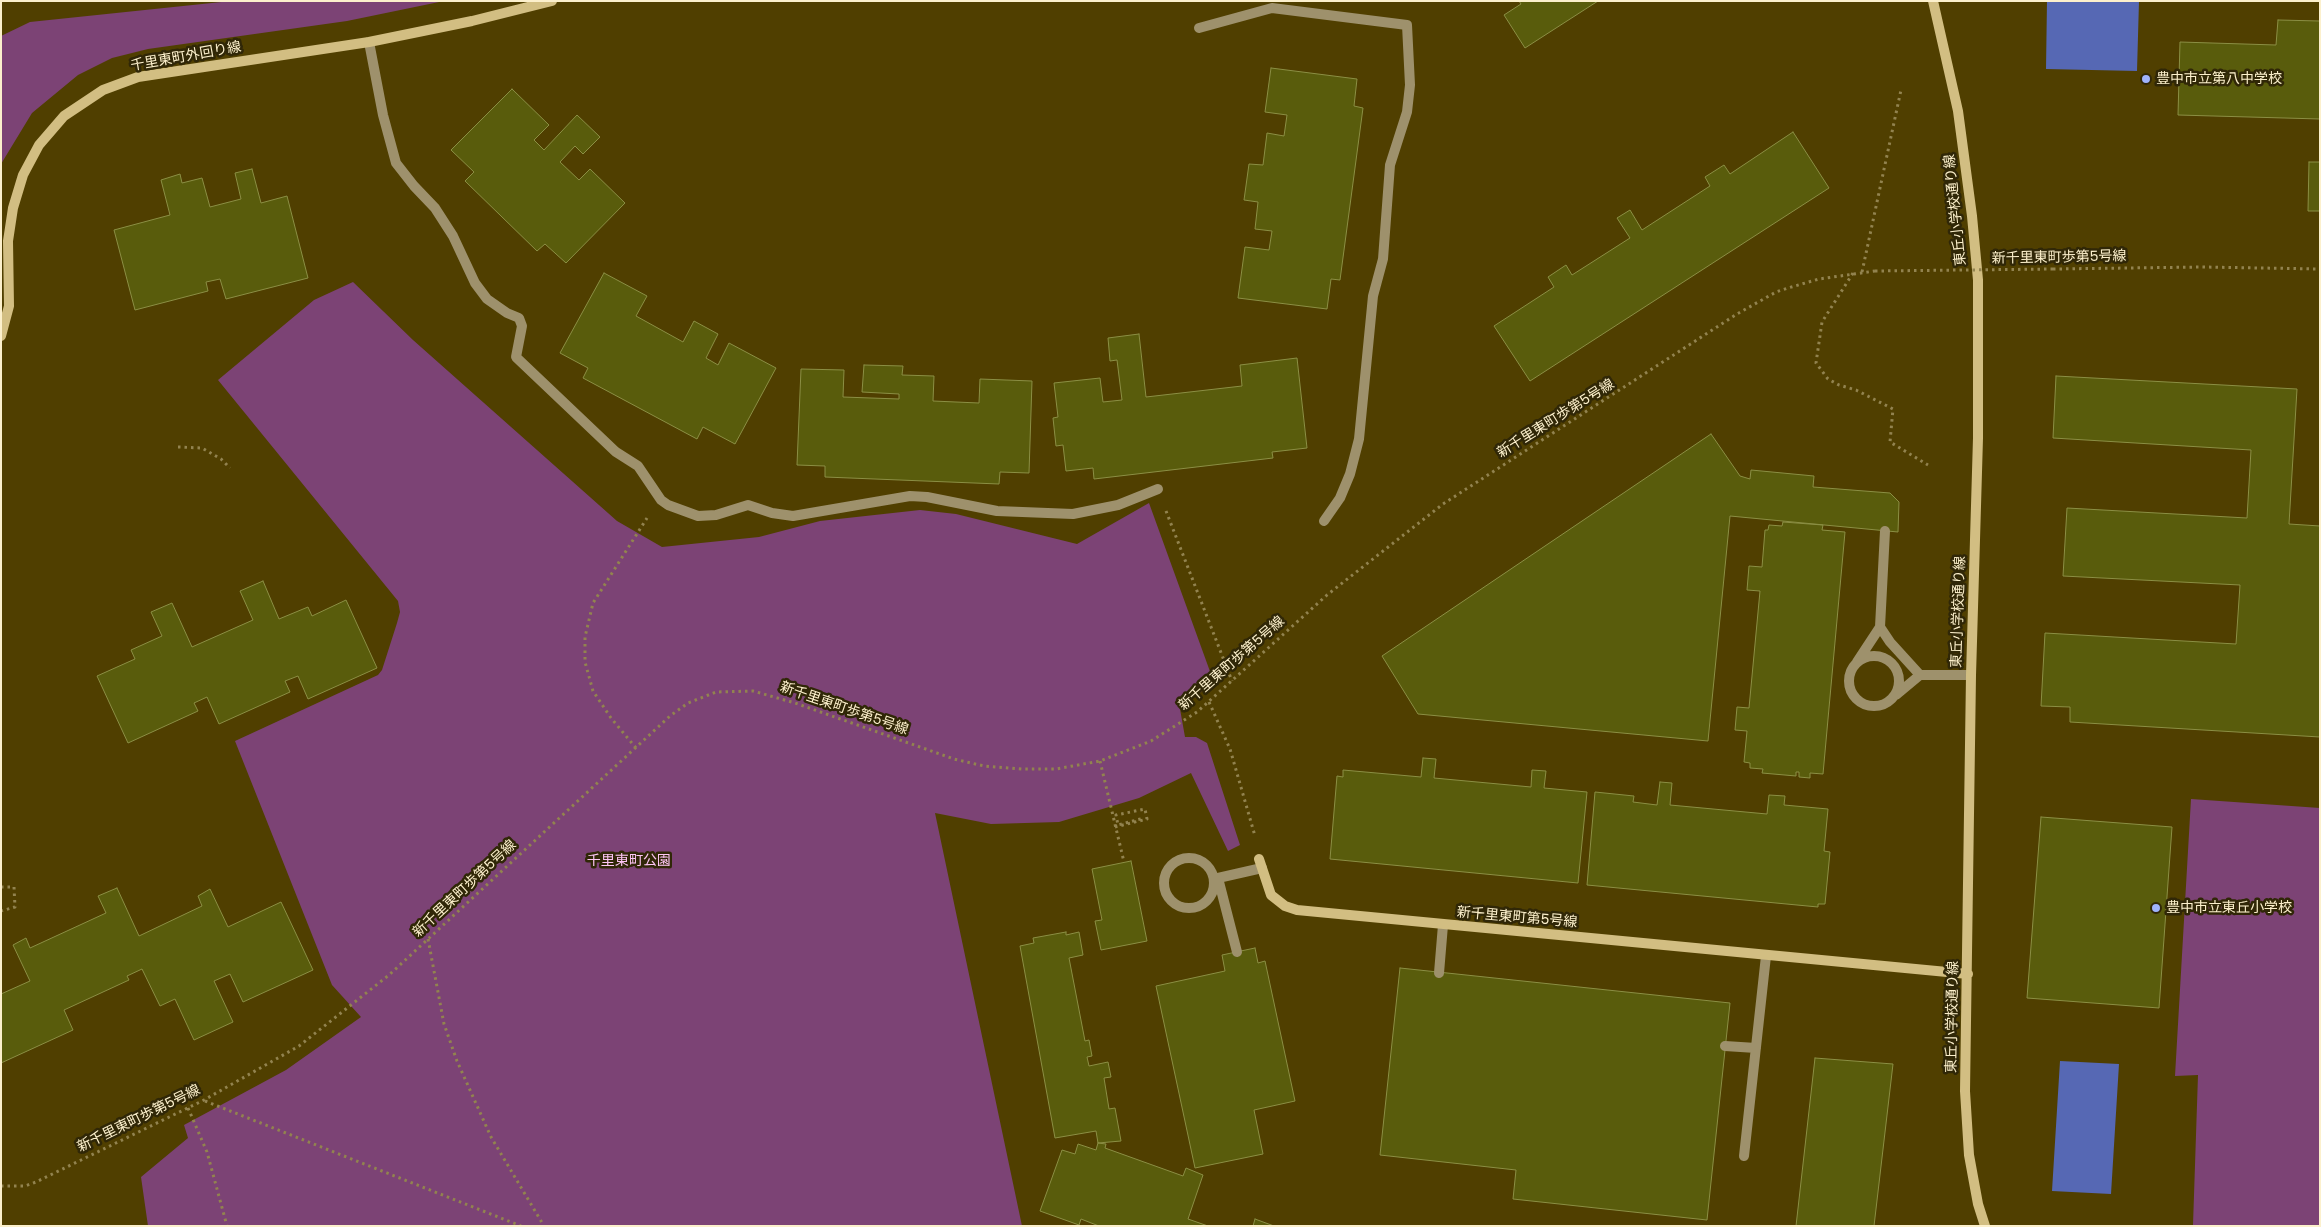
<!DOCTYPE html>
<meta charset="utf-8">
<style>
body{margin:0}
#map{position:relative;width:2321px;height:1227px;overflow:hidden;background:#503f00;font-family:Poppins,sans-serif}
canvas{display:block}
.frame{position:absolute;inset:0;border:2px solid #fcf0cc;pointer-events:none}
</style>
<div id="map">
<canvas width="2321" height="1227"></canvas>
<div class="frame"></div>
</div>
<script>
const ctx = document.querySelector('canvas').getContext('2d');
ctx.lineJoin = 'round';
function fill(path, color) { ctx.fillStyle = color; ctx.fill(path, 'evenodd'); }
const toPath = rows => new Path2D(rows.map(r => 'M' + r).join(''));
function trace(path, color, width, dash) { ctx.strokeStyle = color; ctx.lineWidth = width; ctx.lineCap = dash ? 'butt' : 'round'; ctx.setLineDash(dash || []); ctx.stroke(path); }
function drawText(font, color, halo, rows, align = 'center') {
  ctx.font = font + ' Poppins,"Noto Sans JP",sans-serif'; ctx.lineWidth = 5; ctx.setLineDash([]); ctx.textBaseline = 'middle'; ctx.strokeStyle = halo; ctx.fillStyle = color; for (const [text, x, y, turn = 0] of rows) {
    ctx.save(); ctx.translate(x, y); ctx.rotate((+turn || 0) * Math.PI / 180); ctx.textAlign = isNaN(turn) ? turn : align; if (halo) ctx.strokeText(text, 0, 0); ctx.fillText(text, 0, 0); ctx.restore();
  }
}
fill(toPath([
 [231,1,444,1,347,21,148,49,112,58,78,75,32,113,1,164,1,36,30,22],
 [353,282,413,340,617,521,662,547,759,537,820,521,920,510,956,514,1077,544,1149,503,1212,677,1212,683,1180,709,1185,737,1196,737,1207,743,1240,845,1228,851,1191,773,1139,798,1059,822,991,824,935,813,1022,1226,148,1226,141,1177,188,1138,184,1125,286,1070,361,1017,332,985,235,741,378,675,382,670,397,623,400,612,398,601,218,380,314,300],
 [2191,799,2320,808,2320,1226,2193,1225,2198,1075,2175,1076]
]), '#7c4375');
fill(toPath([
 [2047,1,2139,1,2137,71,2046,69],
 [2060,1061,2119,1064,2111,1194,2052,1191]
]), '#5668b4');
const building = toPath([
 [1519,1,1598,1,1525,48,1504,15,1521,4,1519,1],
 [2278,20,2320,21,2320,119,2178,115,2180,42,2276,45,2278,20],
 [1271,68,1357,79,1354,106,1363,108,1340,280,1331,279,1327,309,1238,298,1245,247,1269,250,1272,231,1255,229,1258,202,1244,200,1249,164,1263,165,1267,133,1284,136,1287,115,1265,112,1271,68],
 [512,89,549,125,534,140,544,150,577,115,600,137,583,154,575,146,560,162,579,180,590,169,625,203,566,263,545,244,537,251,465,181,474,172,451,150,512,89],
 [1793,132,1829,188,1530,381,1494,326,1554,287,1548,277,1566,265,1572,275,1630,238,1617,218,1630,210,1642,230,1710,186,1705,177,1724,165,1730,174,1793,132],
 [2309,162,2320,162,2320,211,2308,211,2309,162],
 [252,169,261,203,287,196,308,278,226,299,220,279,206,282,208,291,135,310,114,230,170,215,161,180,180,174,182,183,202,178,210,207,241,199,235,173,252,169],
 [604,273,647,296,636,316,683,342,694,321,718,334,706,358,718,365,729,343,776,368,735,444,703,427,697,439,583,378,588,368,560,353,604,273],
 [1139,334,1146,397,1242,386,1240,365,1297,358,1307,448,1272,452,1273,458,1094,479,1093,468,1066,471,1063,445,1056,446,1053,418,1058,417,1054,383,1100,378,1103,402,1122,400,1117,360,1110,361,1108,338,1139,334],
 [864,365,903,366,902,375,934,376,933,401,979,403,980,379,1032,381,1029,473,1000,472,999,484,825,477,825,466,797,465,801,369,844,370,843,397,899,399,899,394,862,392,864,365],
 [2056,376,2297,389,2289,524,2320,526,2320,737,2070,722,2070,707,2041,706,2045,633,2236,644,2240,585,2063,576,2067,508,2247,518,2251,450,2053,438,2056,376],
 [1711,434,1740,476,1750,479,1751,470,1814,476,1813,487,1890,493,1899,502,1898,532,1730,516,1708,741,1418,714,1382,656,1711,434],
 [1783,522,1823,525,1822,530,1845,532,1823,774,1810,773,1810,778,1799,777,1799,772,1796,772,1796,776,1762,773,1763,769,1750,768,1750,763,1744,762,1747,731,1735,730,1737,707,1749,708,1760,591,1747,590,1749,566,1762,567,1765,530,1768,530,1769,525,1782,526,1783,522],
 [263,581,279,619,308,607,312,616,346,600,377,668,308,699,298,676,285,681,290,692,219,724,207,697,194,703,198,711,128,743,97,676,135,659,131,650,162,636,151,612,172,603,192,647,253,620,240,591,263,581],
 [1423,758,1436,759,1434,778,1531,787,1532,770,1546,771,1544,788,1587,792,1578,883,1330,859,1337,776,1343,777,1343,770,1421,777,1423,758],
 [1660,782,1672,783,1670,805,1767,814,1769,795,1785,796,1784,805,1828,809,1824,851,1830,852,1825,904,1818,904,1818,907,1587,885,1595,792,1634,796,1633,802,1657,805,1660,782],
 [2041,817,2172,827,2159,1008,2027,998,2041,817],
 [1131,861,1147,941,1101,950,1095,921,1102,920,1092,869,1131,861],
 [117,888,139,936,202,906,198,896,210,889,228,927,281,902,313,970,243,1002,230,974,214,981,233,1022,194,1040,175,999,160,1006,142,969,127,976,129,980,64,1010,73,1030,1,1063,1,994,30,981,13,945,26,938,30,948,106,913,98,896,117,888],
 [1066,932,1066,935,1079,932,1083,955,1069,958,1085,1041,1089,1040,1092,1056,1087,1057,1089,1066,1108,1062,1111,1077,1104,1078,1109,1109,1115,1108,1121,1141,1098,1143,1096,1131,1055,1138,1020,946,1034,943,1033,938,1066,932],
 [1255,948,1258,963,1265,961,1295,1101,1254,1110,1263,1154,1195,1168,1156,986,1225,971,1222,955,1255,948],
 [1400,968,1730,1003,1707,1220,1513,1199,1516,1170,1380,1155,1400,968],
 [1815,1058,1893,1064,1874,1226,1796,1226,1815,1058],
 [1098,1143,1106,1144,1105,1148,1183,1176,1186,1168,1203,1175,1188,1219,1208,1226,1099,1226,1081,1219,1079,1225,1040,1211,1062,1150,1075,1154,1078,1144,1096,1150,1098,1143],
 [1255,1219,1274,1226,1253,1226,1255,1219]
]);
fill(building, '#595c0c');
trace(building, '#8b8f44', 1);
trace(toPath([
 [2053,269,2202,267,2320,269],
 [1862,272,1901,90],
 [1853,273,1822,322,1816,363,1828,379,1839,385,1856,390,1893,409,1890,442,1928,465],
 [178,447,202,448,221,459,230,468],
 [1166,511,1232,681],
 [1209,702,1230,749,1255,836],
 [636,748,611,718,593,691,585,662,585,637,593,603,647,518],
 [1100,761,1124,862],
 [1115,827,1147,819,1145,809,1116,815,1118,825,1144,818],
 [1,887,14,887,15,907,1,911],
 [428,939,444,1024,457,1061,491,1137,544,1226],
 [205,1101,521,1226],
 [188,1108,207,1152,227,1226],
 [1,1186,25,1186,36,1182,204,1100,299,1046,389,975,670,716,688,703,716,692,753,691,795,703,954,759,984,766,1022,769,1056,769,1100,761,1151,741,1197,712,1327,595,1443,504,1737,314,1776,292,1788,288,1819,279,1875,271]
]), '#92834f', 3, [2.5, 4]);
trace(toPath([
 [1199,28,1272,8,1407,25,1410,85,1407,112,1390,165,1383,259,1373,296,1359,439,1350,474,1340,498,1324,521],
 [369,42,383,115,396,163,414,186,435,208,453,236,475,283,487,299,507,313,519,318,522,326,516,357,616,452,638,466,661,500,668,505,698,516,716,515,748,505,772,513,793,516,910,496,927,497,997,511,1073,514,1118,505,1158,489],
 [1885,531,1880,627,1890,642,1920,675],
 '1849 681a25 25 0 1 1 50 0a25 25 0 1 1-50 0Z',
 [1857,662,1880,627],
 [1896,695,1920,675,1971,675],
 '1164 883a25 25 0 1 1 50 0a25 25 0 1 1-50 0Z',
 [1237,952,1218,878,1262,868],
 [1439,973,1443,925],
 [1725,1046,1756,1048],
 [1744,1156,1766,956]
]), '#9e916c', 10);
trace(toPath([
 [1933,1,1958,111,1972,216,1978,280,1978,438,1971,675,1965,1091,1969,1155,1978,1204,1985,1226],
 [1,336,9,306,8,241,13,208,23,175,39,145,64,116,103,90,138,77,369,42,472,21,552,1],
 [1259,859,1271,895,1285,906,1297,910,1968,974]
]), '#d2be82', 10);
trace(toPath([
 [1875,271,2053,269]
]), '#92834f', 3, [2.5, 4]);
for (const [x, y, r, color] of [
 [2146,79,5,"#9fb3fd"],
 [2156,908,5,"#9fb3fd"]
]) { const dot = new Path2D(); dot.arc(x, y, r, 0, 2 * Math.PI); ctx.fillStyle = color; ctx.fill(dot); trace(dot, '#302707', 2); }
drawText('14px', '#fcf0cc', '#302707', [
 ["千里東町外回り線",186,57,-10],
 ["東丘小学校通り線",1956,210,-96],
 ["新千里東町歩第5号線",2059,258,-1],
 ["新千里東町歩第5号線",1556,419,-32],
 ["東丘小学校通り線",1959,612,-88],
 ["新千里東町歩第5号線",1232,664,-41],
 ["新千里東町歩第5号線",844,709,19],
 ["新千里東町歩第5号線",465,889,-43],
 ["新千里東町第5号線",1517,918,5],
 ["東丘小学校通り線",1953,1017,-89],
 ["新千里東町歩第5号線",139,1119,-26]
]);
drawText('14px', '#fcf0cc', '#302707', [
 ["豊中市立第八中学校",2156,79],
 ["豊中市立東丘小学校",2166,908]
], 'left');
drawText('14px', '#fec5f5', '#302707', [
 ["千里東町公園",629,861]
]);
</script>
